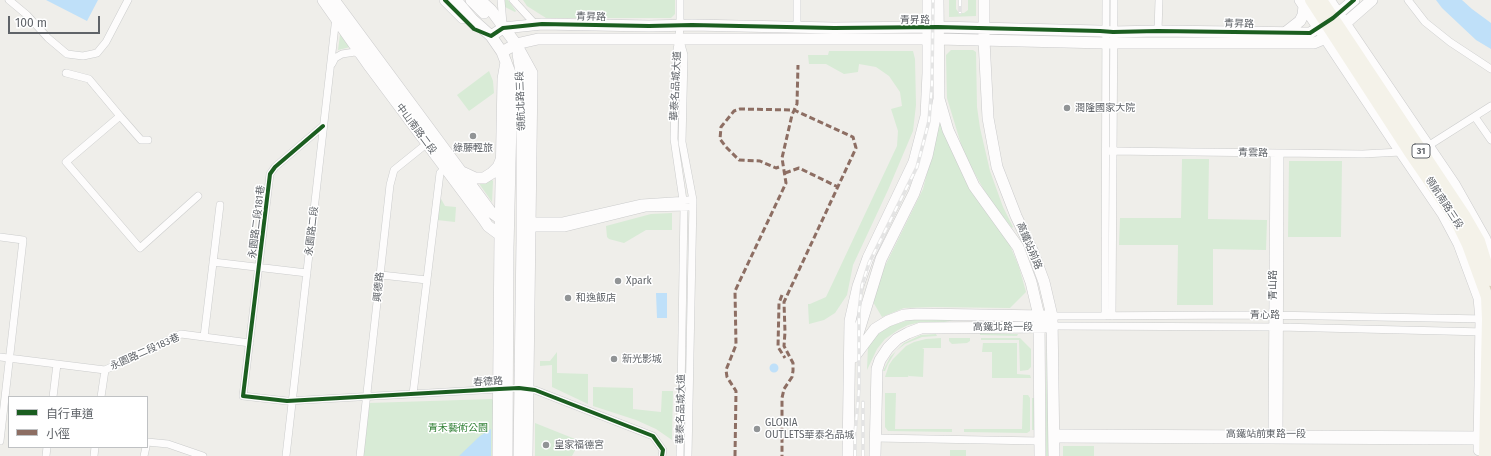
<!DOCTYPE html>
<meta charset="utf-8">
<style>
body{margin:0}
#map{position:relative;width:1491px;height:456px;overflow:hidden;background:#efeeea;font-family:"Fira Sans","Noto Sans TC",sans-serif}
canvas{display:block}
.legend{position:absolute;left:8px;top:396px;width:140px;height:52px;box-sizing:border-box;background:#fff;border:1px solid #bfc1c3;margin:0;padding:5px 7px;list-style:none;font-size:12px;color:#5f6368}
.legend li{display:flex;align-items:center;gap:8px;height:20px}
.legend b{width:20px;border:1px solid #bfc1c3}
.scale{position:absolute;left:8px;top:16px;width:92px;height:18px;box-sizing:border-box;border:2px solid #5f6368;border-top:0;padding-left:5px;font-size:12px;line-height:14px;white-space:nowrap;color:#5f6368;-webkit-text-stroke:3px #fff;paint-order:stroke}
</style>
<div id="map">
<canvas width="1491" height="456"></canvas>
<ul class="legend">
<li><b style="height:5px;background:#1b5e20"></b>自行車道</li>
<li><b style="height:5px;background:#8d6e63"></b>小徑</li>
</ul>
<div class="scale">100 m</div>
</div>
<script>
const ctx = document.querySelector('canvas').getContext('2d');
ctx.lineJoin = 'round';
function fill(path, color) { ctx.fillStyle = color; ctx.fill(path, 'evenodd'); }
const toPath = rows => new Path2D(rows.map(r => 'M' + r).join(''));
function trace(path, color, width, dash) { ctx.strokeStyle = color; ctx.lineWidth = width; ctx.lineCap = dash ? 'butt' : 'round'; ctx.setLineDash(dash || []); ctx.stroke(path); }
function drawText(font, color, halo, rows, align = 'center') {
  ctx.font = font + ' "Fira Sans","Noto Sans TC",sans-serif'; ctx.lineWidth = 3; ctx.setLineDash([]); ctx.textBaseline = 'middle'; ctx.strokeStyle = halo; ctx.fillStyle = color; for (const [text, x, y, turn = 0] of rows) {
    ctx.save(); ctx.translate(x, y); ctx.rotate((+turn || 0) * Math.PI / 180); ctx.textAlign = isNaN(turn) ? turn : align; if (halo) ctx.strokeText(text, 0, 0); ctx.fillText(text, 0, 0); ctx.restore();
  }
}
fill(toPath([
 [505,0,508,0,516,11,515,12,505,7],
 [523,0,675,0,675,14,671,18,546,18,527,6],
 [949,0,956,0,956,9,959,13,964,13,968,10,968,0,976,0,976,16,949,17],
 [341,34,350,47,338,50,340,35],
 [951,50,973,50,976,52,977,107,980,128,990,171,1003,207,1013,227,1012,228,989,199,964,154,947,98,946,55],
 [829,51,913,51,915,59,916,105,913,131,888,190,853,265,847,295,835,313,824,320,809,324,808,304,810,304,826,297,897,146,898,131,891,109,902,106,900,92,889,76,876,67,859,64,858,72,844,74,826,64,809,64,808,55,828,55],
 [489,71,493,81,494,93,469,111,457,95],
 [940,122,950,147,966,179,1007,238,1019,267,1026,292,1010,308,933,307,904,308,882,317,873,302,884,268,923,189],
 [1182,159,1209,159,1208,219,1267,220,1266,250,1213,249,1213,305,1177,305,1178,245,1119,245,1120,218,1181,218],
 [1289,161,1342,161,1341,237,1288,237],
 [491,179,493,181,492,202,478,182],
 [440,197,445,206,456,207,455,222,437,220],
 [672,213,672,230,646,230,624,243,609,239,607,237,606,226,651,214],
 [912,319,958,319,945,322,921,322,908,325,898,330,885,339,877,349,867,370,868,345,877,335,887,327],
 [980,333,1017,334,1018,334,1017,336,980,335],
 [936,334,937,336,922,337,905,344,896,351,888,364,885,371,883,371,890,357,904,343,921,335],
 [1047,336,1049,337,1048,456,1045,456],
 [941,338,941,348,922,348,924,349,923,377,909,376,909,375,908,377,885,377,889,365,893,359,906,346,914,342,926,339],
 [949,338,970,338,970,341,967,343,952,344,949,341],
 [981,338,1020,338,1031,349,1031,367,1028,370,1020,371,1019,340,981,340],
 [983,343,1017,343,1017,374,1030,375,1031,378,992,378,992,352,982,352],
 [557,352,557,373,588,374,588,404,552,387,552,365,540,366,540,361,550,361],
 [593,387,633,388,633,409,661,412,662,391,673,391,672,440,656,429,636,420,593,406],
 [885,393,896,393,895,429,952,429,952,432,888,431,885,427],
 [1023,395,1028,395,1030,398,1030,431,1027,433,964,432,964,429,1022,429],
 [1032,398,1035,398,1035,430,1032,430],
 [492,399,495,402,495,456,362,456,368,403],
 [535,423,580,441,572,456,535,456],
 [1063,446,1094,446,1094,456,1063,456],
 [950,450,966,450,966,456,950,456]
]), '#d8ebd6');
fill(toPath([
 [46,0,98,0,87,21],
 [1436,0,1462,0,1472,9,1491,23,1491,49,1476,40,1442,8],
 [656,293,667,293,667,318,657,318],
 '769.5 368a4.5 4.5 0 1 1 9 0a4.5 4.5 0 1 1-9 0Z',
 [491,429,491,456,459,456,480,436]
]), '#bfe0f9');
const street = toPath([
 [9,0,27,15,48,38,67,54,83,56,97,53,106,42,128,0],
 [501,0,503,24],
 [513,0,536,25],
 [680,0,680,25,679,39,676,55,674,139,684,207,680,456],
 [797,0,797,26],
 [1408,0,1425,22,1450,42,1491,69],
 [1158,31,1159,0],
 [680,41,684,55,682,142,693,200,688,456],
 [332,64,335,58,342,54,355,52,361,55],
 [66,73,89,79,120,116],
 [1475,117,1491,140],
 [323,126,275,167,270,174,243,396,287,401,499,389,519,388,535,390,653,436,663,450,662,456],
 [148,140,141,140,120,116,66,162,140,248,198,196],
 [1424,147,1428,146,1491,106],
 [1109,151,1363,154,1401,152],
 [531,221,563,221,642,203,688,200],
 [531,228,564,228,645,208,688,207],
 [0,237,23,240,0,441],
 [213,262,307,273],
 [381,275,427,280],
 [1052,316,1267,315,1485,319],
 [1105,316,1106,0],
 [1112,316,1114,0],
 [1053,326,1279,327,1485,332],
 [204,337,220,205],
 [0,357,105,370,181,334,250,343],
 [413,394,440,173,445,168],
 [53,397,57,364],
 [101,397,105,370],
 [1053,433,1483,435],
 [1272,437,1274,153],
 [875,438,1040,441],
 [1279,438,1280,154],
 [1053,439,1483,441],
 [147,442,168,444,203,456],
 [46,456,47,447],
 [94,456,95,447],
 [144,456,146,447],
 [286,456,336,17],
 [360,456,390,185,394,170,430,141]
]);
const secondary = toPath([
 [323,0,370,67,484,220,488,226,504,238],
 [334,0,491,212,505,222],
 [445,0,463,18],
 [456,0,472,19,491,36,502,52,512,78,508,248,507,456],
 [471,0,484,13],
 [480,0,491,10,516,44,532,73,527,456],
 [984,0,984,40,988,118,997,167,1016,216,1033,252,1044,282,1052,316,1054,456],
 [1300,0,1401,152,1443,214,1459,244,1479,298,1481,319,1479,450],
 [1329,0,1454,184,1485,239,1491,255],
 [1286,32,1300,21,1303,15,1304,6],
 [491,36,503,28,542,24,649,26,692,25,834,28,938,27,1100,31,1113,32,1158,31,1310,33,1333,18,1354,0],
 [502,52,516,44,538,39,938,39,1106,43,1314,43,1326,38,1340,28,1372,0],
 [518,54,522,78,522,239,519,456],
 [939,99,948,130,974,186,1018,247,1031,282,1039,316,1040,456],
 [462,172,475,178,484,178,492,173,498,167,501,160],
 [853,350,881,259,914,193,927,156,939,99,938,0],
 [854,357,875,329,888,321,904,315,917,314,1045,316],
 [498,456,500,235,503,79,506,62],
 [848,456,850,321,858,286,868,258,914,162,926,116,928,73,928,0],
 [875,456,877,369,880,360,888,348,897,339,908,333,921,328,1046,327]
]);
const primary = toPath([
 [1311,0,1409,151,1455,218,1468,245,1487,297,1488,319,1485,456],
 [1321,0,1464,215,1479,241,1491,280]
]);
trace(street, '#cbcccc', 8);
trace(secondary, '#cacacb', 12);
trace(primary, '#d7ceb8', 14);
trace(street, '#fdfcfc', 7);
trace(secondary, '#fdfcfc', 11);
trace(primary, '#f4f2e9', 12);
const rail = toPath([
 [960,0,960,13],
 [863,402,863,456],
 [855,456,855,434,859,390,859,312,862,285,869,263,917,167,929,121,932,84,933,0]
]);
trace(rail, '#e4e4e4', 3.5);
trace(rail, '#fff', 2, [6]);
trace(toPath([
 [779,167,776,168,760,161,739,160,726,147,720,139,721,127,734,111,740,109,794,110,853,137,856,148,784,302,785,332,784,346,793,363,793,371,792,377,784,389,782,398,782,456],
 [785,173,799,168,838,187],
 [782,295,779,303,778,347,785,358],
 [735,456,736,391,727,377,726,370,736,345,735,291,786,183,782,158,792,115,797,104,798,65]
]), '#8d6e63', 3, [6, 3]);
trace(toPath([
 [445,0,474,29,491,36,503,28,542,24,649,26,692,25,834,28,938,27,1100,31,1113,32,1158,31,1310,33,1333,18,1354,0],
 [323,126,275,167,270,174,243,396,287,401,499,389,519,388,535,390,653,436,663,450,662,456]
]), '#1b5e20', 4);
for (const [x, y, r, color] of [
 [1067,108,4,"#919496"],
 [473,136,4,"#919496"],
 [618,281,4,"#919496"],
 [568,298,4,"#919496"],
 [614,359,4,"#919496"],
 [757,429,4,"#919496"],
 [546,445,4,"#919496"]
]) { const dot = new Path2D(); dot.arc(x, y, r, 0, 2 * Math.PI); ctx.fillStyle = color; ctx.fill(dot); trace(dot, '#fff', 1.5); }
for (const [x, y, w] of [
 [1421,151,18]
]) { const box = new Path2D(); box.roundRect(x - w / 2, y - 7, w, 14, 3); ctx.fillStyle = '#fff'; ctx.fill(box); trace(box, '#5f6368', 1); }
drawText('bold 9px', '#5f6368', null, [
 ["31",1421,151]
]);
drawText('10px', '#5f6368', '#fff', [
 ["青昇路",591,17,1],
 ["青昇路",915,20],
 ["青昇路",1239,24,1],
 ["華泰名品城大道",676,86,-87],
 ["領航北路三段",521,101,-92],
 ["中山南路二段",416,129,53],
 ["青雲路",1253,153,1],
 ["領航南路三段",1444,203,57],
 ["永園路二段181巷",257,222,-83],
 ["永園路二段",312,231,-83],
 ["高鐵站前路",1029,246,67],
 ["青山路",1273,285,-90],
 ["興德路",379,287,-84],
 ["青心路",1265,315],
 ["高鐵北路一段",1003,327],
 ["永園路二段183巷",145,352,-24],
 ["春德路",488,382,-3],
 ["華泰名品城大道",681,409,-89],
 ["高鐵站前東路一段",1266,434]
]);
drawText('10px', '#5f6368', '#fff', [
 ["潤隆國家大院",1075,108],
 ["綠藤輕旅",473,148,"center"],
 ["Xpark",626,281],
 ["和逸飯店",576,298],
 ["新光影城",622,359],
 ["GLORIA",765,423],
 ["OUTLETS華泰名品城",765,435],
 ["皇家福德宮",554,445]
], 'left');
drawText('10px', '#348238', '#fff', [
 ["青禾藝術公園",458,428]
]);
</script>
